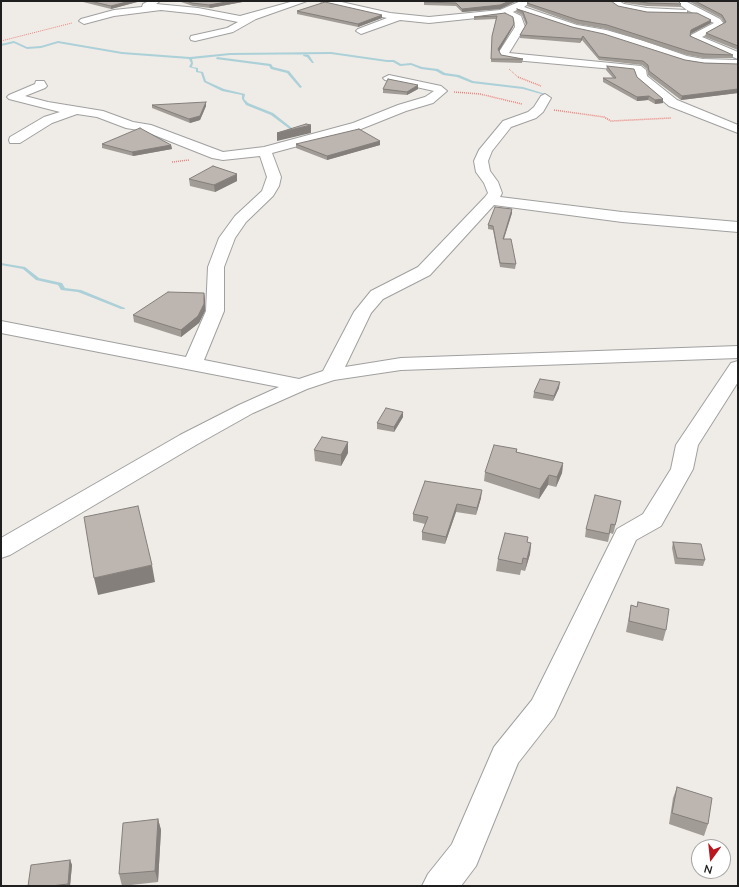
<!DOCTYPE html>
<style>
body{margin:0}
#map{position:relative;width:739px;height:887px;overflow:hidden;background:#efece7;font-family:Mulish,sans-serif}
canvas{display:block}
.frame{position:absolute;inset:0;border:2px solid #1f1f1f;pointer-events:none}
.north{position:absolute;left:691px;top:839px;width:40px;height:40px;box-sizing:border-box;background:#fff;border:1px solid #a5a5a5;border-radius:50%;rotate:195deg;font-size:11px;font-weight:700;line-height:16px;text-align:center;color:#1f1f1f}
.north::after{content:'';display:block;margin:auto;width:14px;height:18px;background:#b9161d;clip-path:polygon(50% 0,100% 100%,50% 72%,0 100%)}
</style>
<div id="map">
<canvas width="739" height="887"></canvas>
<div class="frame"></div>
<div class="north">N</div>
</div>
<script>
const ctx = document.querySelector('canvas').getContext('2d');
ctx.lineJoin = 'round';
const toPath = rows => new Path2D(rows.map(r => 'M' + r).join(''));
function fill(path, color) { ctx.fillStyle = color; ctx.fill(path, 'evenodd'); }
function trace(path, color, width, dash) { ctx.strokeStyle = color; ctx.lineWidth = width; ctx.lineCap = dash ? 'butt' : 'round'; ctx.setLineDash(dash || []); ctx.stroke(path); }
fill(toPath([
 [14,41,27,47,41,46,58,41,122,52,190,57,230,53,331,52,387,60,394,60,401,64,411,63,422,67,438,69,445,73,459,75,473,81,523,87,549,95,548,96,523,89,472,83,457,77,443,75,436,71,421,69,411,65,400,66,393,62,387,62,331,54,230,55,192,59,193,63,192,67,198,68,198,71,203,72,206,81,224,89,245,94,244,99,248,103,273,113,292,128,292,130,291,130,271,115,246,105,242,99,242,95,222,91,204,82,201,73,196,72,196,69,189,67,191,63,189,59,122,54,58,43,41,48,27,49,14,43,1,46,1,44,14,41],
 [304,54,309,55,314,63,312,63,307,57,303,56,304,54],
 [217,57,271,64,273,67,289,71,302,87,300,88,287,73,271,69,269,66,216,59,217,57],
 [1,263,25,267,39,278,62,283,65,288,81,290,125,308,125,309,121,309,78,292,61,290,58,285,36,280,23,269,1,265,1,263]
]), '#acd0d8');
const minor = toPath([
 [149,1,160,1,156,4,198,8,240,16,294,1,307,1,256,19,233,32,195,41,191,40,190,38,191,36,227,28,238,22,198,14,161,10,114,16,84,24,79,21,81,19,114,10,142,7,143,4,149,1],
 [321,1,337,1,390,13,429,17,500,10,521,1,532,1,524,7,577,25,606,30,641,40,687,56,703,59,738,60,738,66,703,65,685,62,604,36,572,29,517,10,513,12,521,16,525,27,509,53,641,66,646,70,647,76,677,100,738,125,738,133,669,106,637,79,635,71,514,60,501,57,499,52,515,27,514,19,505,15,429,23,400,20,361,34,356,31,358,29,387,18,322,3,321,1],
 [608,1,619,1,624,4,647,8,687,10,675,1,685,1,720,19,724,24,722,26,702,37,738,52,738,59,693,41,690,37,691,35,714,23,687,10,687,14,684,15,647,14,618,8,608,1],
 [389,75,441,86,447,91,433,103,406,111,361,129,272,153,281,177,279,186,273,196,246,222,235,238,224,267,224,311,204,360,299,379,323,371,354,312,371,291,418,267,485,197,488,193,484,183,476,172,474,161,479,150,503,121,528,112,534,107,541,96,545,94,551,98,543,112,536,118,511,127,492,151,488,161,490,171,498,182,502,193,500,197,622,212,738,222,738,232,622,222,494,205,430,275,383,299,371,313,345,367,401,358,738,346,738,358,401,370,334,380,307,389,253,413,196,445,10,555,1,558,1,538,180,435,239,405,279,387,1,333,1,321,186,357,206,311,208,267,219,238,235,216,262,191,267,177,260,156,223,160,212,158,144,131,126,128,97,117,77,114,52,123,20,143,10,143,9,140,10,137,44,117,60,112,9,99,7,97,9,95,35,84,36,81,44,81,47,86,45,88,25,96,48,102,103,111,133,122,151,125,223,152,264,147,353,123,398,105,425,97,434,91,385,80,383,78,389,75],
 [738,361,738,382,698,445,693,469,661,526,636,540,554,717,518,763,476,866,461,886,422,886,428,874,452,844,494,747,532,700,614,535,617,529,643,514,671,469,676,445,731,363,738,361]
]);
trace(minor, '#a0a0a0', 2);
trace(toPath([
 [1,41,72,23],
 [509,69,519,78]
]), '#eb827c', 1, [1, 1]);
trace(toPath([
 [518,77,541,86],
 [454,92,480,94,522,104],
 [554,110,604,117,611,121,671,118],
 [172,162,189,160]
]), '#eb827c', 1.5, [1, 1]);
fill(minor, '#fff');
fill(toPath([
 [79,1,141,1,111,9],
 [178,1,248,1,210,8,193,6],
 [424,1,517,1,500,9,462,12,456,6,424,5],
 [622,1,678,1,681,4,681,7,647,6,625,3],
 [688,1,738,1,738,50,705,37,706,33,724,23,721,18],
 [527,3,618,6,647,12,711,20,711,23,691,34,690,36,733,55,733,58,703,58,687,55,606,29,577,24,527,6],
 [517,9,572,27,685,60,704,63,738,64,738,93,681,100,648,75,647,69,642,65,599,60,582,40,580,43,520,38,520,35,526,25,522,15,516,12],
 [297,11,382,18,358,27,297,14],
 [505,13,514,24,513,27,499,51,501,55,523,59,522,63,491,62,492,36,496,19,474,20,474,17],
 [607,66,637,77,663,99,663,103,655,104,648,100,637,101,603,82,603,78,613,78,606,70],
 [383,89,418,89,407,95,383,93],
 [152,105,206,106,200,120,190,123,152,108],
 [380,141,380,145,327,160,296,148,296,144],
 [102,144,171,145,172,149,133,156,102,148],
 [189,179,237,181,215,192,190,186],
 [512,213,504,239,516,264,515,269,500,267,493,230,488,229,488,225],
 [204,293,205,300,205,311,199,323,181,337,134,322,133,315],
 [559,388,553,401,533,398,534,392],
 [403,412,403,417,394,432,377,429,377,423],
 [348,442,348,453,341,466,315,461,314,450],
 [517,449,517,452,563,463,562,473,556,487,548,485,539,499,484,481,485,472],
 [481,498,476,515,456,512,445,544,422,540,422,532,425,524,413,521,413,514],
 [621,501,614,531,613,534,610,533,608,542,585,537,586,529],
 [528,542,531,543,530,554,525,571,521,570,520,575,496,571,498,559],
 [673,542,705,560,703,566,675,564,672,548],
 [638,602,666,630,663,641,626,632,631,605,637,607],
 [677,787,708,824,704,836,669,824,673,798],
 [158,819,161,830,158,882,122,886,119,874],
 [70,860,72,865,70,886,28,886]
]), '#a29c97');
fill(toPath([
 [130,1,141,1,111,9,111,6],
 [232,1,248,1,210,8,209,5],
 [510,1,517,1,500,9,462,12,462,9],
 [382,15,382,18,358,27,358,24],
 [711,20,711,23,690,34,691,30],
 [514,24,513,27,498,53,498,49],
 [583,36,582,40,580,43,581,39],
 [418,85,418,89,407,95,407,92],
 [738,89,738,93,681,100,682,96],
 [649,96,648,100,637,101,637,97],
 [663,99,663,103,655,104,655,100],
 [206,102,206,106,200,120,190,123,189,119],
 [311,125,311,133,277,141,277,133],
 [380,141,380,145,327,160,327,156],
 [171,145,172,149,133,156,132,152],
 [237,174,237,181,215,192,214,185],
 [512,209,512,213,502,244,503,239],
 [204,293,205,300,205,311,199,323,181,337,181,330],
 [560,382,559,388,553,401,554,396],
 [403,412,403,417,394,432,394,427],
 [348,442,348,453,341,466,341,455],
 [563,463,562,473,556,487,557,477],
 [549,475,548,485,539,499,540,489],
 [482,490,481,498,476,515,477,508],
 [457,504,456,512,445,544,446,537],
 [531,543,530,554,525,571,527,559],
 [152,565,155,582,98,595,94,578],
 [158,819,161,830,158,882,155,871],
 [70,860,72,865,70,886,69,886,68,884]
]), '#847f7b');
const building = toPath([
 [90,1,130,1,111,6,90,1],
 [186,1,232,1,209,5,192,3,186,1],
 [424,1,510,1,500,5,462,9,456,3,424,2,424,1],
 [530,1,611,1,618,6,647,12,697,13,711,20,691,30,690,36,733,55,704,54,688,51,607,25,578,20,527,3,530,1],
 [635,1,678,1,681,4,648,3,635,1],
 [695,1,738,1,738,46,706,33,726,22,722,15,695,1],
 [325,2,382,15,358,24,297,11,325,2],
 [517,9,572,27,604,34,685,60,704,63,738,64,738,89,682,96,649,71,648,65,643,61,599,57,583,36,581,39,520,35,527,23,523,12,517,9],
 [505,13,513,17,514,24,498,49,501,55,523,59,491,59,492,36,497,16,474,17,505,13],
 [607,66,634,69,637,77,663,99,655,100,649,96,637,97,603,78,616,78,607,66],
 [388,79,418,85,407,92,383,89,388,79],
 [206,102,200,116,189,119,152,105,206,102],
 [306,124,311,125,277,133,306,124],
 [140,128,171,145,132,152,102,144,140,128],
 [359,129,380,141,327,156,296,144,359,129],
 [213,166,237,174,214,185,189,179,213,166],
 [495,207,512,209,503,239,511,239,516,264,500,263,493,226,488,225,495,207],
 [168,292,204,293,204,304,198,316,181,330,133,315,168,292],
 [540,379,560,382,554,396,534,392,540,379],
 [386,408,403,412,394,427,377,423,386,408],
 [322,437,348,442,341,455,314,450,322,437],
 [494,445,517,449,516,452,563,463,557,477,549,475,540,489,485,472,494,445],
 [425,481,482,490,477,508,457,504,446,537,422,532,428,517,413,514,425,481],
 [595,495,621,501,616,522,615,525,611,524,609,534,586,529,595,495],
 [138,506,152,565,94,578,84,517,138,506],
 [505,533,528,537,527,542,531,543,527,559,523,558,522,564,498,559,505,533],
 [673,542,701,544,705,560,677,558,673,542],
 [638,602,669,609,666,630,629,621,631,605,637,607,638,602],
 [677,787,712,798,708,824,672,813,677,787],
 [158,819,155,871,119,874,123,823,158,819],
 [70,860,68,884,51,886,28,886,31,865,70,860]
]);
fill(building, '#bcb5b0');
trace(building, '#847f7b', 1);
</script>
